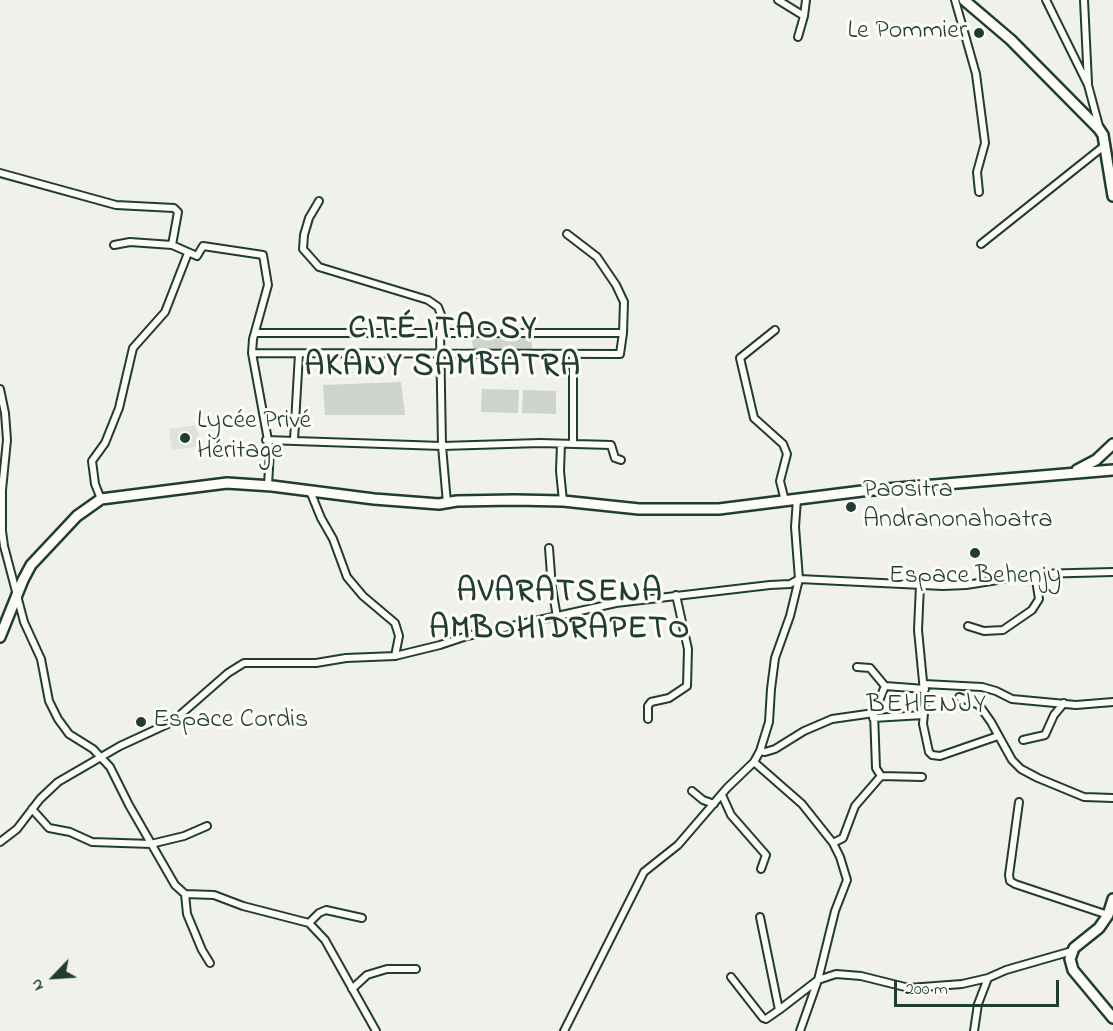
<!DOCTYPE html>
<meta charset="utf-8">
<style>
body{margin:0}
#map{position:relative;width:1113px;height:1031px;overflow:hidden;background:#f0f1eb;font-family:"Indie Flower",sans-serif}
canvas{display:block}
.north{position:absolute;left:24px;top:947px;width:60px;height:60px;-webkit-text-stroke:4px #fdfcf7;paint-order:stroke;rotate:245deg;font-size:16px;font-weight:700;line-height:24px;text-align:center;color:#1f3d34}
.north::after{content:'';display:block;margin:auto;width:21px;height:27px;background:#1f3d34;clip-path:polygon(50% 0,100% 100%,50% 72%,0 100%)}
.scale{position:absolute;left:894px;top:980px;width:165px;height:27px;box-sizing:border-box;border:3px solid #1f3d34;border-top:0;padding-left:8px;font-size:18px;line-height:21px;white-space:nowrap;color:#1f3d34;-webkit-text-stroke:4px #fdfcf7;paint-order:stroke}
</style>
<div id="map">
<canvas width="1113" height="1031"></canvas>
<div class="north">N</div>
<div class="scale">200 m</div>
</div>
<script>
const ctx = document.querySelector('canvas').getContext('2d');
ctx.lineJoin = 'round';
function fill(path, color) { ctx.fillStyle = color; ctx.fill(path, 'evenodd'); }
const toPath = rows => new Path2D(rows.map(r => 'M' + r).join(''));
function trace(path, color, width, dash) { ctx.strokeStyle = color; ctx.lineWidth = width; ctx.lineCap = dash ? 'butt' : 'round'; ctx.setLineDash(dash || []); ctx.stroke(path); }
function drawText(font, color, halo, rows, align = 'center') {
  ctx.font = font + ' "Indie Flower",sans-serif'; ctx.lineWidth = 6; ctx.setLineDash([]); ctx.textBaseline = 'middle'; ctx.strokeStyle = halo; ctx.fillStyle = color; for (const [text, x, y, turn = 0] of rows) {
    ctx.save(); ctx.translate(x, y); ctx.rotate((+turn || 0) * Math.PI / 180); ctx.textAlign = isNaN(turn) ? turn : align; if (halo) ctx.strokeText(text, 0, 0); ctx.fillText(text, 0, 0); ctx.restore();
  }
}
fill(toPath([
 [195,425,203,446,172,450,169,429]
]), '#dfe2dc');
fill(toPath([
 [470,334,531,334,532,350,474,351],
 [401,382,405,415,325,415,323,385],
 [482,389,519,390,518,413,481,412],
 [523,390,556,391,556,414,522,413]
]), '#cdd3cd');
const street = toPath([
 [778,0,804,16,798,37],
 [955,0,976,74,985,143,977,172,979,192],
 [1046,0,1088,85,1099,126],
 [1084,0,1088,83],
 [804,16,806,0],
 [0,173,116,205,174,208,178,212,172,245],
 [319,201,309,218,304,235,303,249,319,267,428,300,438,307,442,317,440,332,442,446,447,503],
 [981,244,1104,146],
 [114,245,130,242,172,245,197,256,203,246,263,255,268,285,253,339,252,353,270,451,268,485],
 [775,330,740,358,754,418,783,444,787,454,780,481,785,501],
 [256,333,623,333],
 [252,353,620,354,623,333,624,302,616,285,597,257,567,234],
 [573,354,573,443],
 [0,389,5,413,7,440,2,490,2,531,4,546,24,622,41,659,49,701,58,719,69,734,93,749,110,767,129,805,175,885,185,894,214,895,243,906,309,923,325,940,376,1031],
 [266,440,442,446,540,443,611,445,615,458,621,460],
 [294,440,299,354],
 [561,444,560,471,563,501],
 [310,491,321,518,333,539,347,577,363,596,395,623,399,636,395,656],
 [101,499,95,484,92,461,105,443,119,408,133,348,165,312,188,253],
 [549,548,552,588,557,617],
 [920,585,918,630,925,702,923,724,929,752,932,755,940,756,998,736],
 [968,626,984,631,1003,630,1032,610,1039,599,1035,574],
 [857,667,870,668,885,686,925,689],
 [924,684,982,687,996,691,1012,699,1076,705,1113,702],
 [959,697,979,705,991,722,1012,760,1021,769,1038,778,1084,797,1113,798],
 [874,713,885,686],
 [873,718,923,715],
 [648,719,648,706,651,702,669,698,687,686,688,649,676,595],
 [1023,740,1045,735,1054,715,1064,703],
 [760,751,765,752,775,749,804,731,832,719,874,713,876,768,881,776,855,806,843,838,833,843],
 [754,762,802,804,833,843,840,857,847,880,835,911,818,980,779,1010,760,917],
 [881,776,922,777],
 [692,791,703,800,714,804],
 [722,795,731,815,766,855,761,869],
 [1019,802,1009,875,1010,881,1015,884,1108,915],
 [32,809,49,828,70,832,92,842,151,844,184,836,207,826],
 [0,842,17,829,40,799,58,782,120,746,172,722,228,673,244,663,316,663,346,658,395,656,440,645,467,636,616,603,770,585,790,584,799,579,943,586,966,585,1035,574,1113,572],
 [185,894,187,914,202,950,210,963],
 [309,923,319,913,326,910,362,918],
 [731,977,763,1018,766,1019,779,1010],
 [352,989,367,975,387,969,416,969],
 [564,1031,644,872,678,845,727,788,754,762,760,751,769,722,771,689,775,658,790,616,799,579,795,527,797,499],
 [800,1031,818,980,836,974,861,976,909,988,962,984,988,978,1006,970,1072,951],
 [974,1031,978,1004,988,978]
]);
const secondary = toPath([
 [964,0,1011,40,1099,129,1103,135,1113,196],
 [1077,470,1096,460,1113,444],
 [0,637,23,580,31,565,77,516,101,499,227,483,272,486,374,499,439,504,457,501,515,500,563,501,639,509,719,509,862,491,1113,470],
 [1113,899,1108,915,1099,928,1074,948,1070,959,1073,970,1113,1018]
]);
trace(street, '#1f3d34', 10);
trace(secondary, '#1f3d34', 14);
trace(street, '#fdfcf7', 6);
trace(secondary, '#fdfcf7', 9);
for (const [x, y, r, color] of [
 [979,33,6,"#1f3d34"],
 [185,438,6,"#1f3d34"],
 [851,507,6,"#1f3d34"],
 [975,553,6,"#1f3d34"],
 [141,722,6,"#1f3d34"]
]) { const dot = new Path2D(); dot.arc(x, y, r, 0, 2 * Math.PI); ctx.fillStyle = color; ctx.fill(dot); trace(dot, '#fdfcf7', 2); }
drawText('26px', '#1f3d34', '#fdfcf7', [
 ["Le Pommier",967,33,"right"],
 ["Lycée Privé",197,423],
 ["Héritage",197,453],
 ["Paositra",863,492],
 ["Andranonahoatra",863,522],
 ["Espace Behenjy",975,578,"center"],
 ["Espace Cordis",153,722]
], 'left');
ctx.letterSpacing = '1.5px';
drawText('27px', '#1f3d34', '#fdfcf7', [
 ["BEHENJY",927,707]
]);
ctx.letterSpacing = '0px';
ctx.letterSpacing = '1.5px';
drawText('bold 32px', '#1f3d34', '#fdfcf7', [
 ["CITÉ ITAOSY",443,332],
 ["AKANY SAMBATRA",443,369],
 ["AVARATSENA",560,595],
 ["AMBOHIDRAPETO",560,632]
]);
ctx.letterSpacing = '0px';
</script>
